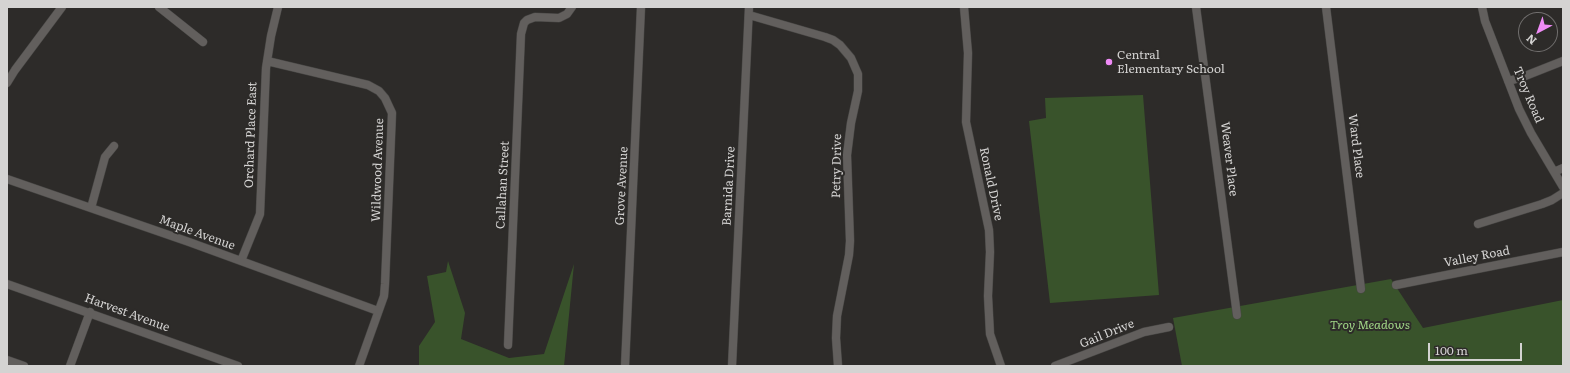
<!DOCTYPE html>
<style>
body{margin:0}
#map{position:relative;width:1570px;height:373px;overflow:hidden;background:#2d2b29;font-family:Literata,serif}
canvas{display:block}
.frame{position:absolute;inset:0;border:8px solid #d4d3d2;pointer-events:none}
.north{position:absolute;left:1518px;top:12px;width:40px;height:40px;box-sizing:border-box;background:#2d2b29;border:1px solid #706e6d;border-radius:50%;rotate:221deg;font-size:11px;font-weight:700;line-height:16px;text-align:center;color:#d4d3d2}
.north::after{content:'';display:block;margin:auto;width:14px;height:18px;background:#ef8bf6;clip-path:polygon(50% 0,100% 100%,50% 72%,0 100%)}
.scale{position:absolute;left:1428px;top:343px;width:94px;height:18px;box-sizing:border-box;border:2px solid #d4d3d2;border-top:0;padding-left:5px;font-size:12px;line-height:14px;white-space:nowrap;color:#d4d3d2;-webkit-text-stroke:3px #2d2b29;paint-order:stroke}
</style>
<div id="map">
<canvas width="1570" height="373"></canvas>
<div class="frame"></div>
<div class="north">N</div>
<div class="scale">100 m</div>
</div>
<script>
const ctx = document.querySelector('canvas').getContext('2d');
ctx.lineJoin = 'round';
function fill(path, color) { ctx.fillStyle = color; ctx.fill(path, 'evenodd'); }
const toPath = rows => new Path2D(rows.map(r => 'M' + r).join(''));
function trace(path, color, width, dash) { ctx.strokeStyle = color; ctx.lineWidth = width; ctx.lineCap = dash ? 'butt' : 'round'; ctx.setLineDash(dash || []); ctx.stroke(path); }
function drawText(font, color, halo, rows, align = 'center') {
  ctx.font = font + ' Literata,serif'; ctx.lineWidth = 4; ctx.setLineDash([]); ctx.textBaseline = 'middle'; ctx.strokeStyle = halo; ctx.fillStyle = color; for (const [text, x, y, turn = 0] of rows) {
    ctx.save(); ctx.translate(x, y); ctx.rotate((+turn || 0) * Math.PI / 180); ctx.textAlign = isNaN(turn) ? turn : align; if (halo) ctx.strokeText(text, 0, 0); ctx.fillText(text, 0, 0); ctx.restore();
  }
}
fill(toPath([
 [1143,95,1159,295,1050,303,1029,121,1046,118,1045,98],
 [448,261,465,313,461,339,509,358,544,354,574,264,564,366,419,366,419,346,435,322,427,276,446,272],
 [1391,279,1423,328,1563,300,1563,366,1182,366,1173,318]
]), '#39532b');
const minor = toPath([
 [159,7,203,42],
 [964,7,968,53,966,122,989,230,990,252,988,296,990,334,1001,366],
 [1196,7,1237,315],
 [1326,7,1361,289],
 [1482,7,1485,21,1519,109,1531,133,1563,187],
 [749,15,825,37,833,40,840,45,851,58,858,74,858,91,851,123,847,155,850,241,849,255,837,316,836,338,838,366],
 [267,61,368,85,379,91,385,98,392,113,385,284,384,296,359,366],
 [1508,81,1520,78,1563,61],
 [7,83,15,70,62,7],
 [1554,172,1563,168],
 [7,179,189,242,378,311],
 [91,208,105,157,114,146],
 [1478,224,1542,204,1552,200,1563,193],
 [241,261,260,214,266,68,271,36,278,7],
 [7,284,238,366],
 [1396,285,1563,252],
 [508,345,521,34,524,23,527,20,535,17,559,18,567,14,572,7],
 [7,360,24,366],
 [70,366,90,312],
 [625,366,641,7],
 [732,366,749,7],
 [1055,366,1144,332,1169,327]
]);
trace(minor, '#474644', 9);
trace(minor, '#625f5d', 8);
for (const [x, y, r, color] of [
 [1109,62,4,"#ef8bf6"]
]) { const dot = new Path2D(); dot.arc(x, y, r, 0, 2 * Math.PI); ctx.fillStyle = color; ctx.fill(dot); trace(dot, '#2d2b29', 1.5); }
drawText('12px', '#d4d3d2', '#2d2b29', [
 ["Central",1117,55],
 ["Elementary School",1117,69]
], 'left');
drawText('12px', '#d4d3d2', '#2d2b29', [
 ["Troy Road",1528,95,67],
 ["Orchard Place East",251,135,-88],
 ["Ward Place",1356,146,83],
 ["Weaver Place",1229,159,83],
 ["Petry Drive",837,166,-89],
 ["Wildwood Avenue",378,170,-88],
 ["Ronald Drive",991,184,78],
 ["Callahan Street",503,185,-87],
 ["Grove Avenue",622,186,-87],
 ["Barnida Drive",729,186,-87],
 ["Maple Avenue",197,233,20],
 ["Valley Road",1477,257,-11],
 ["Harvest Avenue",127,313,20],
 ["Gail Drive",1107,334,-22]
]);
drawText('italic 12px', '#9fd585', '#2d2b29', [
 ["Troy Meadows",1370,325]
]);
</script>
